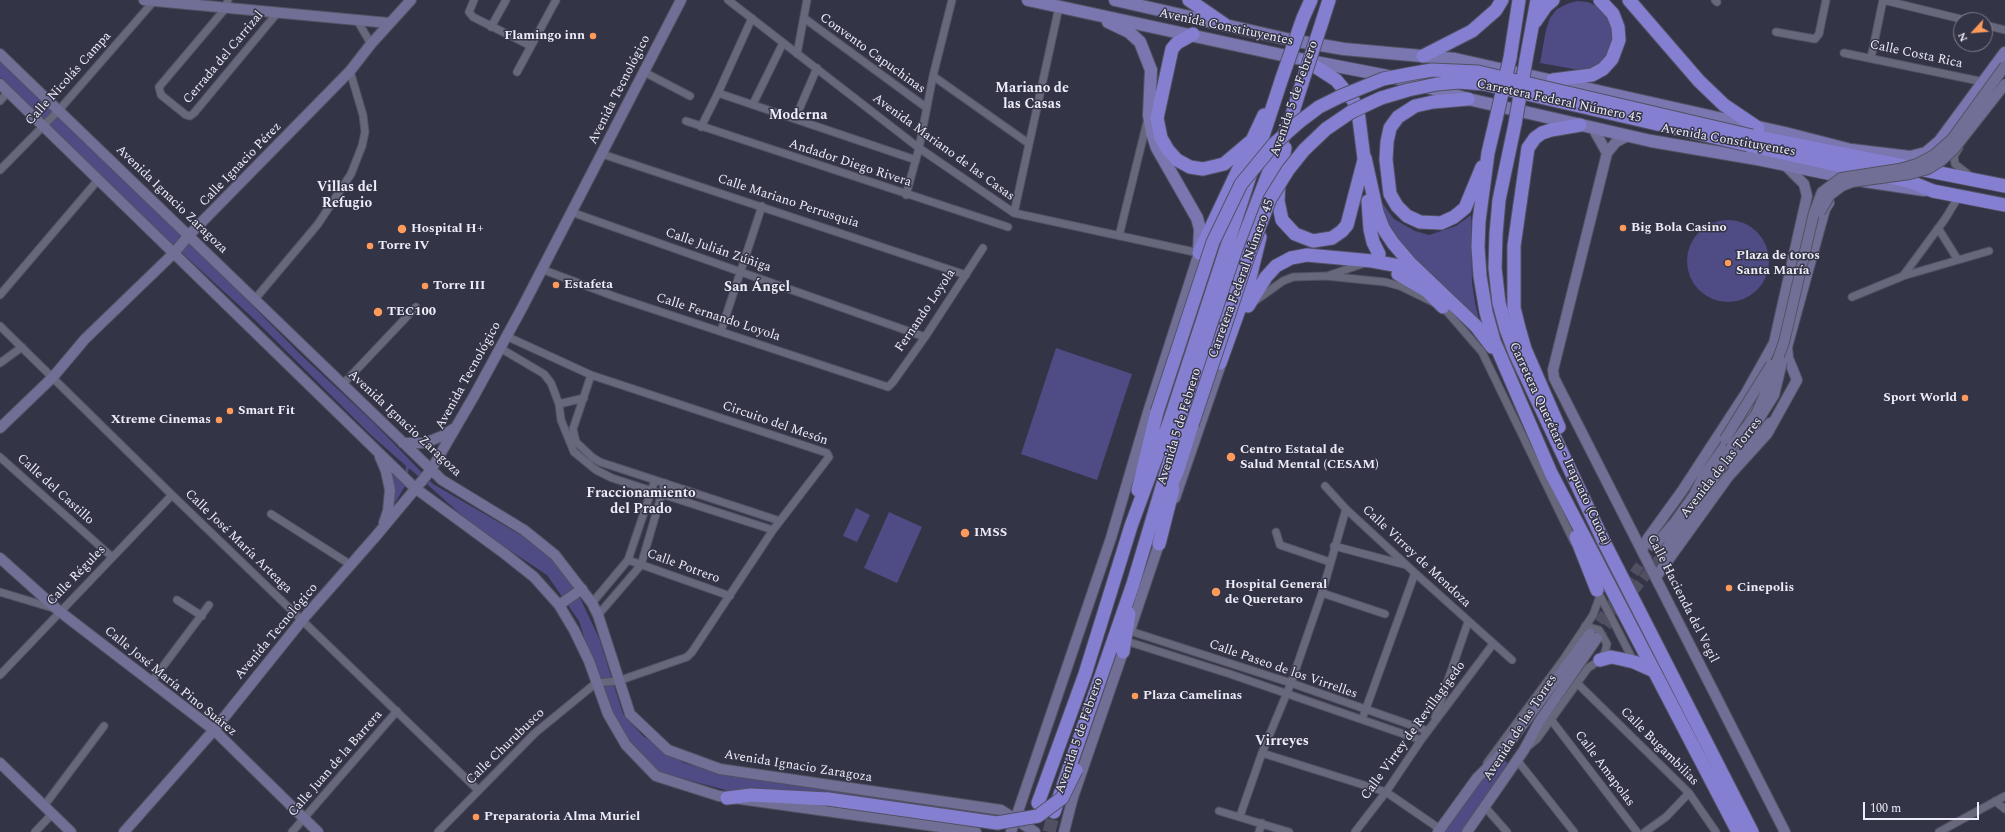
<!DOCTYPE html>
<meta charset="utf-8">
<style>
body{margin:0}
#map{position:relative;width:2005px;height:832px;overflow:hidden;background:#343447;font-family:Spectral,serif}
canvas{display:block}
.north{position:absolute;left:1953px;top:12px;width:40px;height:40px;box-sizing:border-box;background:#343447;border:1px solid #7e7e8e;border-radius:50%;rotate:244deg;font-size:11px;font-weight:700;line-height:16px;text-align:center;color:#ededf9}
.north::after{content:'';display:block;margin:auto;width:14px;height:18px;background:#ff9b5a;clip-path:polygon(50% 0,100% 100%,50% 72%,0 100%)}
.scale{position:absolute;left:1863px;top:802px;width:116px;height:18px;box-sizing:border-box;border:2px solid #ededf9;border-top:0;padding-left:5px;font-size:12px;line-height:14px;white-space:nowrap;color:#ededf9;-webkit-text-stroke:3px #343447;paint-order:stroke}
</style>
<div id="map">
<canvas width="2005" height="832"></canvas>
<div class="north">N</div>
<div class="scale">100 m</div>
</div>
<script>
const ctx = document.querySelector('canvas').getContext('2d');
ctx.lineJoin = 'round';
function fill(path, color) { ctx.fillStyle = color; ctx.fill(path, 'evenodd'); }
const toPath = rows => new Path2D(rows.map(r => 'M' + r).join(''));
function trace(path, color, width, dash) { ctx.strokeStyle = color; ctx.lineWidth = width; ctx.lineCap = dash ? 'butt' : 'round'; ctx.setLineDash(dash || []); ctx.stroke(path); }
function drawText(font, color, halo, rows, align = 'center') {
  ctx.font = font + ' Spectral,serif'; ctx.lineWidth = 3; ctx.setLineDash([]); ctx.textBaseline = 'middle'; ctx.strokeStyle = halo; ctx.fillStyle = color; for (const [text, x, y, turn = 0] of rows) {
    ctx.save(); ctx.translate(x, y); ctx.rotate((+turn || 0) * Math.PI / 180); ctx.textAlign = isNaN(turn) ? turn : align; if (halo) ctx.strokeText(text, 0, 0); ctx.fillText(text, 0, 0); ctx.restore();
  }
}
fill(toPath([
 [1577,1,1588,2,1598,7,1606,14,1611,23,1614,34,1608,55,1601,63,1591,68,1579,70,1540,63,1546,30,1550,18,1557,9,1567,4],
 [0,59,193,245,300,354,373,422,433,484,545,549,562,569,581,600,599,638,623,714,643,736,684,763,728,775,924,804,971,808,1005,816,1000,831,914,817,740,794,655,771,626,745,609,716,579,621,547,575,477,529,409,468,405,486,392,508,389,468,403,485,406,466,371,435,255,320,133,208,0,77],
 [1380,200,1394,219,1415,231,1429,235,1456,226,1471,215,1472,283,1475,303,1481,328,1428,271,1408,253,1387,225],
 '1687 261a41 41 0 1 1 82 0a41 41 0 1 1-82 0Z',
 [1056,348,1132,374,1097,480,1021,454],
 [856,508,870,515,857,542,843,536],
 [889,512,922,527,897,583,864,568],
 [1500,755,1512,768,1467,832,1438,832]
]), '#4f4b84');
trace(toPath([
 [1590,634,1654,546],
 [1597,638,1661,556]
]), '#505062', 10, [10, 5]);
trace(toPath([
 [1049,832,1054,812]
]), '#505062', 13, [13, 6]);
const street = toPath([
 [228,0,225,9,159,87,161,95,186,115,190,116,194,113,278,12],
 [474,0,469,12,473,17,531,46],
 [728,0,919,148,1014,213,1199,253],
 [1715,0,1717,2],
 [1883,0,1965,20],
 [804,18,927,108],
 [357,20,371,44],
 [1985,25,2005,30],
 [491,27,506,0],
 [1776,32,1815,39,1819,34,1826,0],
 [1844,53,1984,82],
 [797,54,807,0],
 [1871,58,1883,0],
 [517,72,556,0],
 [644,72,690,96],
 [933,76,1028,143],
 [718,93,916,160],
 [0,101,8,92],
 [753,104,783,43],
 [795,119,817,68],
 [686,121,1008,227],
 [701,127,718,93,752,18],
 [1959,148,1954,156,1955,164,1969,175],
 [602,154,966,275],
 [0,170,59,110,153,2],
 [906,195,919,148,933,76,952,0],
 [571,212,925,337],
 [1014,213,1059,7],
 [1938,228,1958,260],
 [1119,236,1147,122],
 [541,269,616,297,888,387,893,382,925,337,983,248],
 [1330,275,1365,263],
 [1903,276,1945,219,1959,196],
 [0,295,98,180],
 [1852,297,1903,276,1989,251],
 [255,299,318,224,351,174,362,146,365,132,363,115,350,71],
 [1255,301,1283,281,1293,277,1326,276,1385,282,1400,286,1443,307,1482,352,1574,542],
 [0,326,170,493,478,790],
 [721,331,762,206],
 [500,348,544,374,551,383,559,404,561,420,574,452,596,470,612,478,773,530],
 [0,363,22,347],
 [591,375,573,429,576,442,592,457,600,462,780,521],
 [343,384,416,307],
 [559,404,584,398],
 [0,457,112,557],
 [1325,486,1346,509,1415,573,1512,660],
 [271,514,351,565],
 [1276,532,1280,545,1330,562],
 [1334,546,1406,565],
 [628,560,730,596],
 [1596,588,1634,662],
 [0,592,53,608],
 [1322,593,1385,614],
 [177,600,202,616],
 [592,603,628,560,655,480],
 [598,615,641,565,665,483],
 [1130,631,1291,683,1428,731],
 [1126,641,1230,674,1421,740],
 [0,675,172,495],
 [152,681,209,605],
 [1578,684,1689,793,1716,832],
 [1364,714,1415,573],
 [1435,718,1468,622],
 [1552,721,1637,832],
 [1526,748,1537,739,1588,668,1600,660,1605,652,1607,644,1599,630,1585,626],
 [1262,753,1386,792,1440,829],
 [1517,760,1574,832],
 [1487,763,1563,660,1593,615,1600,596],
 [1995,801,2005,809],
 [44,806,104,726],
 [1485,807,1507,832],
 [1219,811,1289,832],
 [1240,816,1262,753,1291,683,1322,593,1346,509],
 [35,832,52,814],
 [292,832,397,711],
 [438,832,535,733,596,683,618,681,687,657,692,652,773,530,829,457,827,453,591,375,506,336],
 [1259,832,1262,823],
 [1355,832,1386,792,1421,740,1493,644],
 [1645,832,1666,817,1689,793],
 [1939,832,2005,796]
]);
const secondary = toPath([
 [144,0,389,23],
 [0,54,442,480,524,530,555,555,592,603,598,615,630,714,668,750,720,769,1001,810,1035,832],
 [0,84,415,488,505,554,534,577,559,605,574,630,589,661,608,714,626,745,656,776,719,796,976,832],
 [1593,128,1607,153],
 [1628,136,1616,142,1607,153,1553,370,1554,378,1785,832],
 [0,428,53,377,85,339,174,253,189,235,350,71,371,44,411,0],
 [403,443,425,443,442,436,453,429],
 [380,457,386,471,390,490,388,511,384,523],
 [1731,463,1759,432,1770,423],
 [1694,495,1703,477,1754,405,1759,389,1757,382],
 [1175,498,1223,358],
 [1654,546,1675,522,1697,491],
 [1642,550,1648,538,1682,491,1746,393,1774,343,1807,196,1804,184,1786,166],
 [1661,556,1733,451],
 [0,558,59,611,214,730,318,832],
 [1656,577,1728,477,1767,434,1797,380,1788,358,1787,347,1825,209,1829,203],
 [559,605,582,589],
 [1131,627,1161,538],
 [0,763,71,832],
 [124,832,214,730,303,619,376,536,431,470,474,396,522,308,681,0],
 [1011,832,1111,538,1149,409,1199,253],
 [1064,832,1073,797,1125,646],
 [1438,832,1477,778,1500,755,1590,634],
 [1467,832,1524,750,1539,722,1597,638]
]);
const primary = toPath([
 [1028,0,1305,60,1393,77,1468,99,1651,141,1757,159,1864,181,1924,190],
 [1115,0,1291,40,1344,49,1455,59,1785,133,1851,150],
 [1108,22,1129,32,1140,42,1151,70,1149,115,1152,133,1157,148,1197,218,1200,229,1199,251],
 [1852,150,1910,157,1926,153,1940,141,2005,53]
]);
const highway = toPath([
 [1189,0,1224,24],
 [1629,0,1699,81,1724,105,1758,128],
 [1303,18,1311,0],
 [1322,22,1329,0],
 [1535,22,1546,6,1553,0],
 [1193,34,1177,43,1172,49,1157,118,1161,138,1168,150,1177,160,1190,167,1203,169,1224,164,1250,142],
 [1423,56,1472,31,1496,10,1502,0],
 [1510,58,1519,0],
 [1305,60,1336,80,1353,100,1358,111,1365,166],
 [1526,60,1537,0],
 [1553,80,1592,75,1603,69,1612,59,1619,40,1618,27,1613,14,1600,0],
 [1468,99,1433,102,1415,106,1398,117,1390,128,1387,142,1386,160,1390,194,1397,206,1407,216,1420,222,1441,223,1454,217,1465,208,1482,167],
 [1496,119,1488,153,1479,221,1478,247,1480,276,1486,312,1494,341,1551,473,1738,832],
 [1515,124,1499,200,1496,234,1495,268,1499,303,1506,329,1515,353,1604,542,1752,832],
 [1752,136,2005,186],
 [1748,145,1911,182,1933,191,2005,205],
 [1285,148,1279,179,1278,201,1282,220,1295,234,1313,241,1332,238,1342,231,1347,225,1364,160],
 [1365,158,1377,212,1383,228,1393,243,1410,263,1476,326,1492,347],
 [1368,201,1370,229,1373,242,1379,254],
 [1199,253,1264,115],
 [1398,274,1427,291,1443,307],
 [1248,306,1266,277,1276,266,1291,258,1307,255,1372,261,1416,269],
 [1220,363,1249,282,1260,237],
 [1559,427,1525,349,1519,328,1514,308,1514,246,1528,148,1535,138,1542,133,1551,130,1580,125],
 [1138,490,1157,412],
 [1166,497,1177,472,1192,425],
 [1576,537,1597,590],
 [1159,544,1173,489],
 [1123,652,1129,614],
 [1600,660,1611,657,1621,659,1634,662,1654,671],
 [727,798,751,795,828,799],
 [1038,803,1085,674,1131,526,1170,420,1282,78],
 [1054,812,1133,584,1211,323,1268,174,1289,124,1304,77]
]);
trace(street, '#525262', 9);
trace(secondary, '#525262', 12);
trace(primary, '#525262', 14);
trace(highway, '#525262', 15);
trace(street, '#68687d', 7);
trace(secondary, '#716f96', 10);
trace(primary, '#7976b0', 12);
trace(highway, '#857fd2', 13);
const secondaryBridge = toPath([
 [1820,212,1830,195,1842,186,1852,182,1910,174,1928,169,1941,161,1954,149,2005,84],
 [1755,425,1774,395,1782,362],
 [1725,439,1771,365],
 [1730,449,1756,414,1765,394,1784,342,1814,213,1822,192,1841,178,1899,169,1917,164,1934,155,1952,139,2005,66]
]);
const highwayBridge = toPath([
 [1304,77,1322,22],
 [1282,78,1303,18],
 [1496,119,1510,58],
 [1515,124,1526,60],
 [1157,412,1213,242,1241,184,1274,144,1299,122,1319,107,1339,97,1383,79,1409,74,1432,70,1478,72,1752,136],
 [1192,425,1249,254,1270,199,1288,170,1304,150,1326,129,1351,112,1381,98,1408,90,1437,84,1459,82,1484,84,1748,145],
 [828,799,997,823,1038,816,1062,798,1076,770]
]);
trace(secondaryBridge, '#525262', 12, []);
trace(highwayBridge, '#525262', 15, []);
trace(secondaryBridge, '#716f96', 10);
trace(highwayBridge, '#857fd2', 13);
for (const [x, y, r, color] of [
 [593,36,4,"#ff9b5a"],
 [1623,228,4,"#ff9b5a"],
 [402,229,5,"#ff9b5a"],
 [370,246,4,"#ff9b5a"],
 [1728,263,4,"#ff9b5a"],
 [556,285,4,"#ff9b5a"],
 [425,286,4,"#ff9b5a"],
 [378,312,5,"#ff9b5a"],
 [1965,398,4,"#ff9b5a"],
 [230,411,4,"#ff9b5a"],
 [219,420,4,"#ff9b5a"],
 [1231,457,5,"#ff9b5a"],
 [965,533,5,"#ff9b5a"],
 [1729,588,4,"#ff9b5a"],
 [1216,592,5,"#ff9b5a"],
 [1135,696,4,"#ff9b5a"],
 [476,817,4,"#ff9b5a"]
]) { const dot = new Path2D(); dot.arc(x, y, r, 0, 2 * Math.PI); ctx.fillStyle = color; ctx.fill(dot); trace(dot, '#343447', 1.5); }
drawText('13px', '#ededf9', '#343447', [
 ["Avenida Constituyentes",1226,28,12],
 ["Convento Capuchinas",872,54,36],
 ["Calle Costa Rica",1916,55,12],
 ["Cerrada del Carrizal",224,58,-50],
 ["Calle Nicolás Campa",69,79,-48],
 ["Avenida Tecnológico",620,90,-63],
 ["Avenida 5 de Febrero",1295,99,-71],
 ["Carretera Federal Número 45",1559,102,12],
 ["Avenida Constituyentes",1728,141,10],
 ["Avenida Mariano de las Casas",943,148,36],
 ["Andador Diego Rivera",850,164,18],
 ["Calle Ignacio Pérez",241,165,-46],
 ["Avenida Ignacio Zaragoza",171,200,44],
 ["Calle Mariano Perrusquia",788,202,18],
 ["Calle Julián Zúñiga",718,251,19],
 ["Carretera Federal Número 45",1242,279,-70],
 ["Fernando Loyola",926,311,-56],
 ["Calle Fernando Loyola",718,318,18],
 ["Avenida Tecnológico",469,376,-61],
 ["Avenida Ignacio Zaragoza",404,424,43],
 ["Circuito del Mesón",775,424,19],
 ["Avenida 5 de Febrero",1180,427,-73],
 ["Carretera Querétaro - Irapuato (Cuota)",1559,444,65],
 ["Avenida de las Torres",1722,468,-52],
 ["Calle del Castillo",55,490,42],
 ["Calle José María Arteaga",238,542,44],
 ["Calle Virrey de Mendoza",1416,557,43],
 ["Calle Potrero",683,567,20],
 ["Calle Régules",77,576,-46],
 ["Calle Hacienda del Vegil",1682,599,63],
 ["Avenida Tecnológico",277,632,-50],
 ["Calle Paseo de los Virrelles",1283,670,19],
 ["Calle José María Pino Suárez",170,682,39],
 ["Avenida de las Torres",1521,728,-57],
 ["Calle Virrey de Revillagigedo",1414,731,-54],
 ["Avenida 5 de Febrero",1080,736,-71],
 ["Calle Churubusco",506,747,-44],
 ["Calle Bugambilias",1659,747,45],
 ["Calle Juan de la Barrera",336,764,-49],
 ["Avenida Ignacio Zaragoza",798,767,9],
 ["Calle Amapolas",1604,769,53]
]);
drawText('bold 13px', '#ededf9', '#343447', [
 ["Flamingo inn",585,36,"right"],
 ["Big Bola Casino",1631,228],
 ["Hospital H+",411,229],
 ["Torre IV",378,246],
 ["Plaza de toros",1736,256],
 ["Santa María",1736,271],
 ["Estafeta",564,285],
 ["Torre III",433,286],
 ["TEC100",387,312],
 ["Sport World",1957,398,"right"],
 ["Smart Fit",238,411],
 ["Xtreme Cinemas",211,420,"right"],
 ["Centro Estatal de",1240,450],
 ["Salud Mental (CESAM)",1240,465],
 ["IMSS",974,533],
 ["Hospital General",1225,585],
 ["de Queretaro",1225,600],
 ["Cinepolis",1737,588],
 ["Plaza Camelinas",1143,696],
 ["Preparatoria Alma Muriel",484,817]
], 'left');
drawText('bold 14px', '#ededf9', '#343447', [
 ["Mariano de",1032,89],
 ["las Casas",1032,105],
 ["Moderna",798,116],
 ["Villas del",347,188],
 ["Refugio",347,204],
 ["San Ángel",757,288],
 ["Fraccionamiento",641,494],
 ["del Prado",641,510],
 ["Virreyes",1282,742]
]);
</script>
